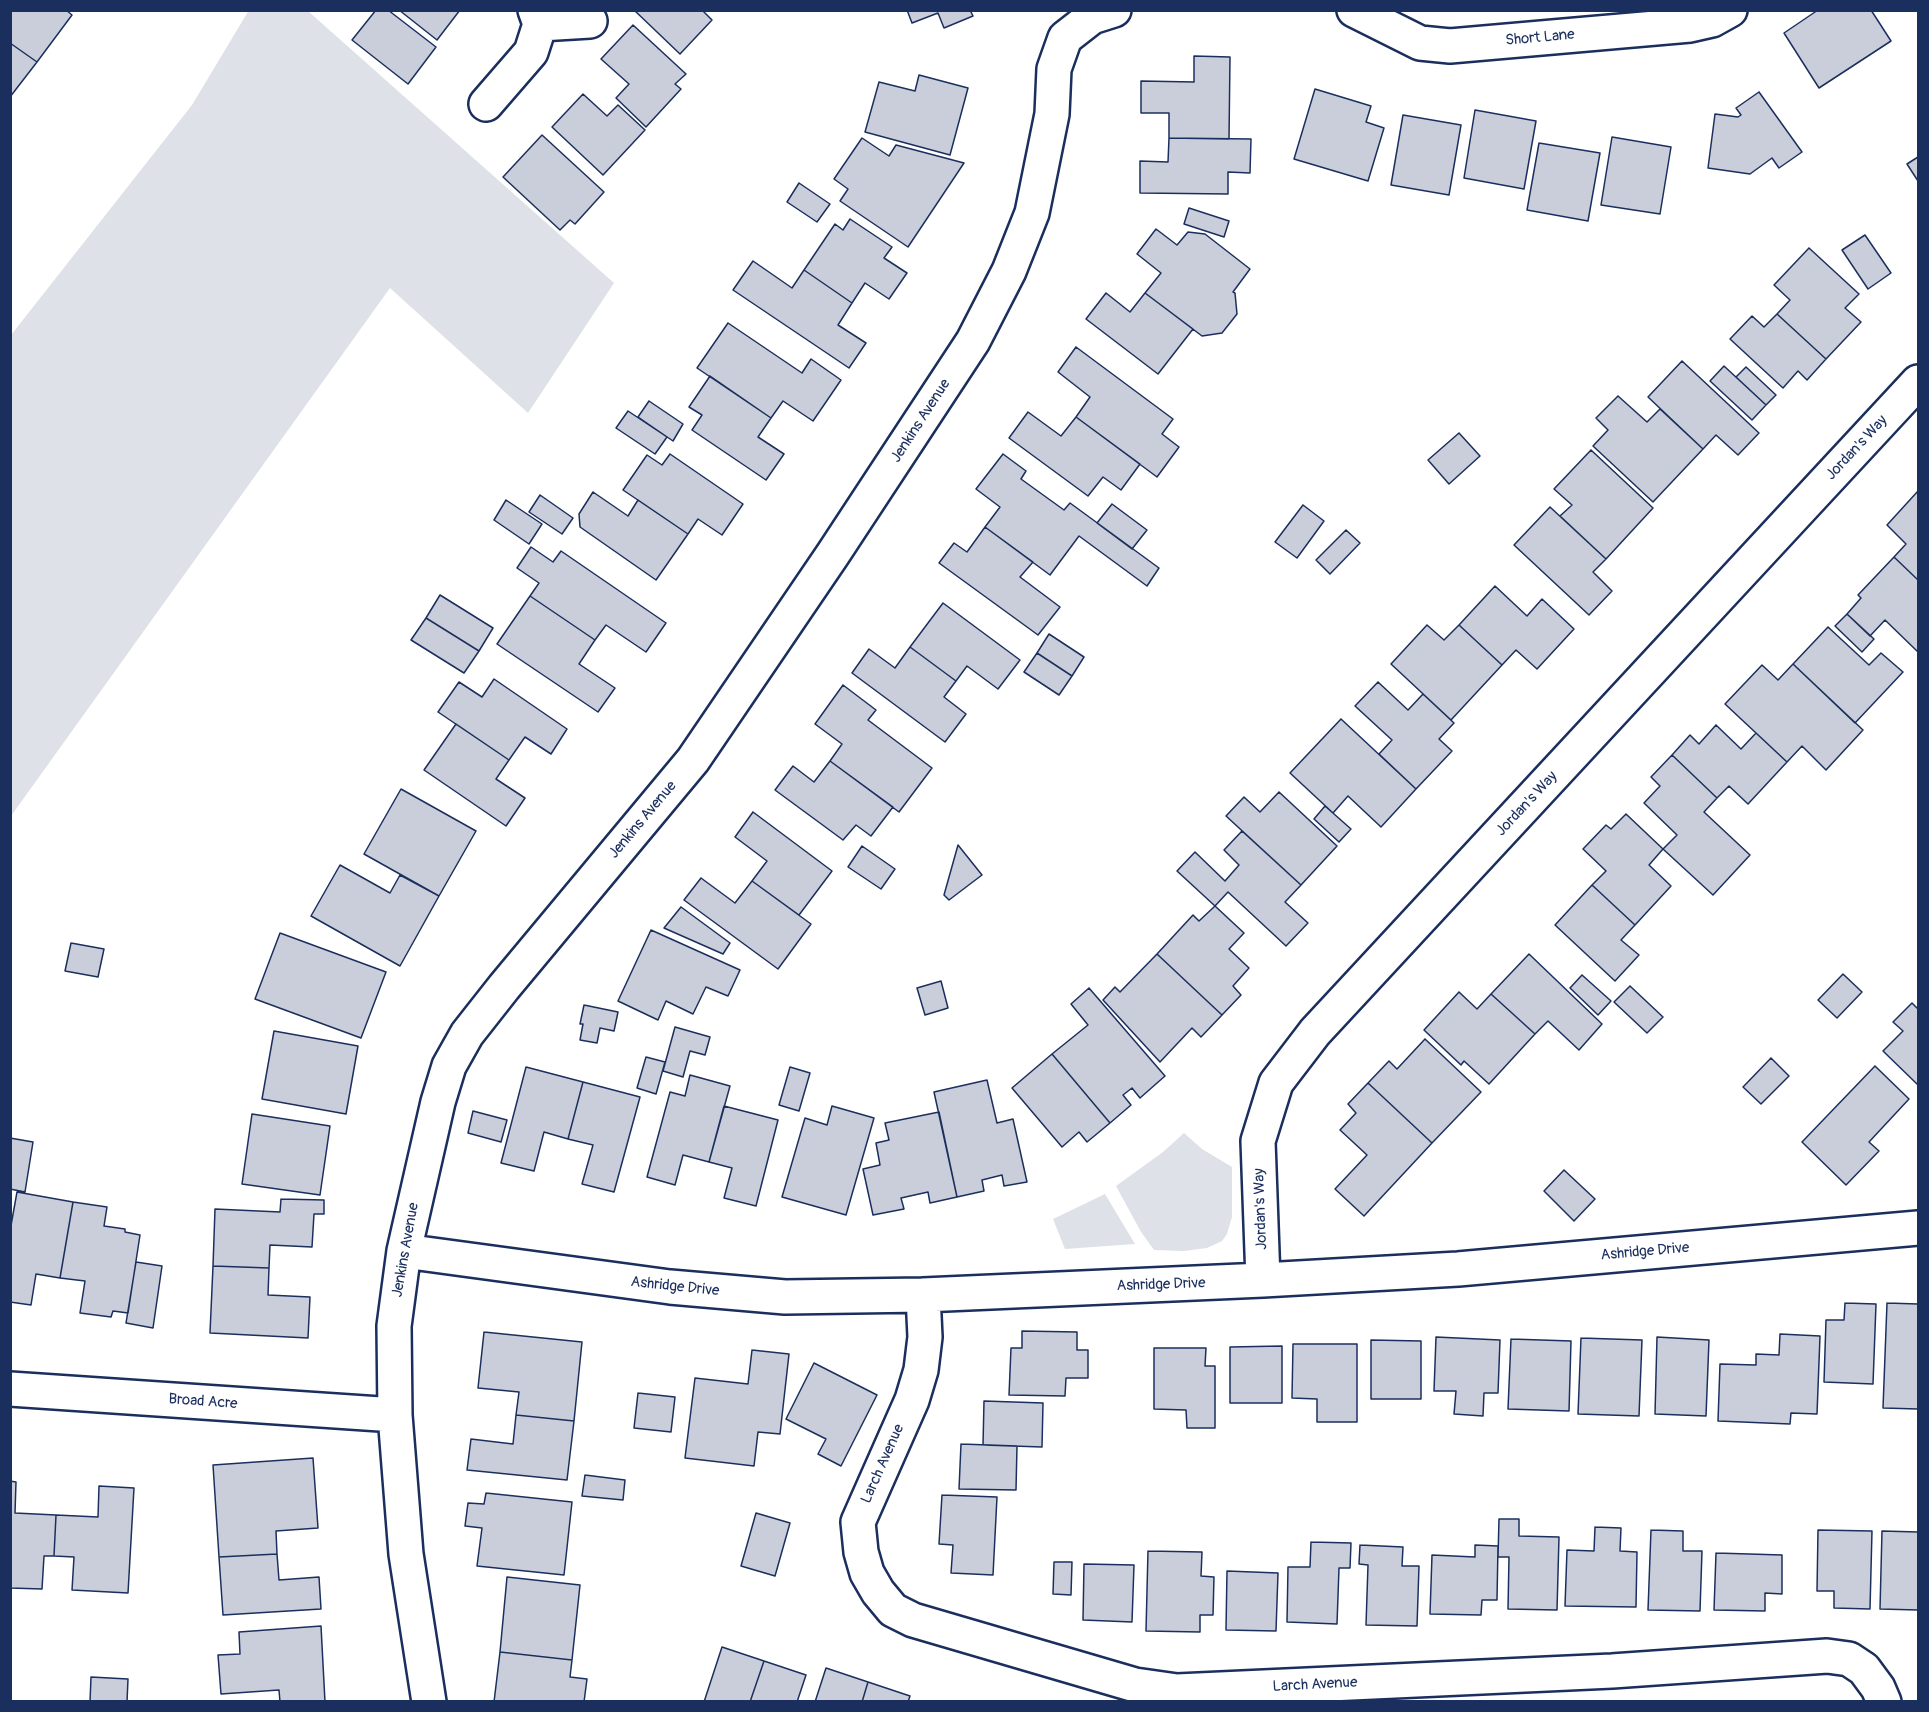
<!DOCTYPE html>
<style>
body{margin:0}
#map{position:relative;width:1929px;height:1712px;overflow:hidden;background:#fff;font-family:Pangolin,sans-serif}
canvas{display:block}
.frame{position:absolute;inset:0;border:12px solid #1b2f5e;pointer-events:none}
</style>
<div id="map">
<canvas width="1929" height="1712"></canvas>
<div class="frame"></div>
</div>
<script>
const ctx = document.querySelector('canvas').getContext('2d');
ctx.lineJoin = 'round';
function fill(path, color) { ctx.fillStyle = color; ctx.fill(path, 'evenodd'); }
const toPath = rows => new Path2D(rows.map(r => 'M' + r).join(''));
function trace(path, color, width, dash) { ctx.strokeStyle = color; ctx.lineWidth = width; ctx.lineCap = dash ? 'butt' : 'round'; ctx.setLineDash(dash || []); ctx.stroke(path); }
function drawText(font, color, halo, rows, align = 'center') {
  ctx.font = font + ' Pangolin,sans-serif'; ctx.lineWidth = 4.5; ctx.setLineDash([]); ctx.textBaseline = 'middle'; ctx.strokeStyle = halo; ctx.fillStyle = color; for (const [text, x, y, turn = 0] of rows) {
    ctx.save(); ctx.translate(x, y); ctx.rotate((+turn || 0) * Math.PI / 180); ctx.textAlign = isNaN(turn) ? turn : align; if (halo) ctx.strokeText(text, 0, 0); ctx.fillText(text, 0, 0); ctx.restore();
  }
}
fill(toPath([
 [249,10,308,11,614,283,528,413,390,288,11,816,11,335,192,105],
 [1184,1133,1202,1149,1232,1167,1232,1217,1227,1234,1222,1241,1207,1248,1184,1251,1154,1250,1141,1232,1116,1186,1163,1152],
 [1105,1194,1135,1244,1065,1249,1053,1219]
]), '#dee1e7');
const building = toPath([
 [10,10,66,10,72,15,37,62,10,43,10,10],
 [376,10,388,10,436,47,408,84,352,40,376,10],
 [399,10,460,10,437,40,399,10],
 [634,10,702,10,712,20,680,54,634,10],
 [907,10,970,10,973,16,944,28,938,13,912,23,907,10],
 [1818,10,1871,10,1891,41,1819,88,1784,33,1818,10],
 [633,25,686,74,675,84,681,89,646,127,616,98,629,84,601,59,633,25],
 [10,43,37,62,10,97,10,43],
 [1194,56,1230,57,1229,139,1169,138,1169,113,1141,113,1141,81,1194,82,1194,56],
 [919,75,968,88,950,155,865,132,879,82,915,91,919,75],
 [1315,89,1371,106,1366,122,1384,128,1368,181,1294,159,1315,89],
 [1759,92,1802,152,1779,168,1772,158,1750,174,1708,168,1715,114,1738,117,1741,115,1736,108,1759,92],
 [583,94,607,116,618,105,645,130,603,175,552,127,583,94],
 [1475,110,1536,121,1524,189,1464,178,1475,110],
 [1403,115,1461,125,1449,195,1391,185,1403,115],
 [542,135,604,192,575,224,570,220,560,230,503,177,542,135],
 [1612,137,1671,147,1660,214,1601,205,1612,137],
 [862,138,889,156,896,145,964,163,908,247,840,201,848,189,834,179,862,138],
 [1169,138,1251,139,1250,173,1228,172,1228,194,1140,193,1140,161,1168,162,1169,138],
 [1539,143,1600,153,1588,221,1527,210,1539,143],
 [1918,157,1918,181,1907,164,1918,157],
 [799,183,830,204,817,222,787,202,799,183],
 [1189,208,1229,221,1224,237,1184,224,1189,208],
 [850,219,892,247,884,258,907,273,889,299,865,283,852,303,804,270,835,224,843,230,850,219],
 [1156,229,1177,245,1188,232,1205,234,1250,269,1233,292,1235,293,1237,314,1222,333,1202,336,1145,293,1161,273,1137,254,1156,229],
 [1865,235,1891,273,1868,289,1842,250,1865,235],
 [1809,248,1859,294,1845,308,1861,322,1826,359,1777,314,1790,300,1774,285,1809,248],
 [753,261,792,288,804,270,852,303,838,325,866,343,849,368,733,290,753,261],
 [1106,293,1130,312,1145,293,1193,329,1158,374,1086,319,1106,293],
 [1777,314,1826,359,1807,380,1798,371,1783,388,1730,339,1752,316,1764,327,1777,314],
 [728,323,802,373,811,359,841,380,813,421,783,401,771,418,697,368,728,323],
 [1076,347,1173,419,1162,434,1179,447,1157,477,1076,417,1090,397,1058,372,1076,347],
 [1682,361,1759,433,1738,455,1716,435,1703,449,1648,397,1682,361],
 [1724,366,1766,405,1752,420,1710,381,1724,366],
 [1746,367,1776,395,1766,405,1736,377,1746,367],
 [710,376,771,418,758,437,784,454,766,480,692,430,702,415,689,407,710,376],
 [1618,396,1647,422,1660,409,1703,449,1653,502,1593,446,1608,430,1596,418,1618,396],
 [649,401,683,424,673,441,638,417,649,401],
 [628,411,667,437,655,454,616,428,628,411],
 [1028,412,1061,436,1076,417,1140,464,1121,490,1103,477,1088,496,1009,438,1028,412],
 [1459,433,1480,456,1449,484,1428,460,1459,433],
 [1591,450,1653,508,1606,559,1560,516,1572,505,1554,489,1591,450],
 [670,454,743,504,722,535,698,519,688,534,623,490,647,455,662,465,670,454],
 [1003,454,1026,471,1021,479,1064,510,1070,503,1159,568,1147,586,1079,536,1050,575,985,527,1000,507,976,489,1003,454],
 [1918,491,1918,580,1894,557,1906,544,1887,525,1918,491],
 [593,492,628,516,638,500,688,534,656,580,580,527,579,514,593,492],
 [540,495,573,518,562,534,529,512,540,495],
 [506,500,542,524,529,544,494,520,506,500],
 [1112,504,1147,530,1132,549,1097,523,1112,504],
 [1303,505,1324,521,1297,558,1275,542,1303,505],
 [1550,507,1606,559,1593,572,1612,591,1589,615,1514,545,1550,507],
 [985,527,1033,562,1020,577,1060,607,1038,635,939,563,954,543,967,552,985,527],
 [1346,530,1360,543,1330,574,1316,560,1346,530],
 [531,547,553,562,561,551,666,623,646,652,606,625,595,640,530,596,539,583,517,568,531,547],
 [1894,557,1918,580,1918,652,1885,620,1870,636,1847,614,1861,598,1858,595,1894,557],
 [1495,586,1527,616,1542,599,1574,629,1537,669,1516,650,1502,665,1459,625,1495,586],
 [440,595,493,628,479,651,426,618,440,595],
 [530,596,595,640,579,664,615,688,598,712,497,644,530,596],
 [943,603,1020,660,998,689,967,666,956,681,910,647,943,603],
 [1847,614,1874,639,1862,652,1835,626,1847,614],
 [426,618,479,651,464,673,411,640,426,618],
 [1427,625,1444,640,1459,625,1502,665,1451,720,1391,664,1427,625],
 [1828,627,1869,665,1881,653,1903,672,1855,723,1793,664,1828,627],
 [1049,634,1084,657,1072,676,1037,653,1049,634],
 [910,647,956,681,944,697,966,714,945,742,852,673,869,649,895,668,910,647],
 [1037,653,1072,676,1059,695,1024,672,1037,653],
 [1793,664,1863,730,1826,770,1802,746,1787,762,1725,704,1762,665,1778,680,1793,664],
 [494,679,567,729,551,754,525,737,509,760,438,712,459,682,482,697,494,679],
 [1378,682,1408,710,1423,694,1454,723,1439,739,1452,751,1416,789,1379,754,1392,740,1355,706,1378,682],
 [843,685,876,710,868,720,932,768,899,812,830,761,842,744,815,724,843,685],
 [1341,719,1416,789,1381,827,1348,796,1333,813,1290,773,1341,719],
 [456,724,509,760,496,779,525,798,506,826,424,770,456,724],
 [1716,725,1741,749,1756,733,1787,762,1748,804,1729,786,1717,798,1672,755,1690,735,1699,744,1716,725],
 [1672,755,1717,798,1704,812,1750,855,1713,895,1663,849,1677,835,1644,803,1660,786,1651,777,1672,755],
 [830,761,893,807,871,836,856,825,843,840,775,790,793,766,814,782,830,761],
 [401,789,476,831,439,896,364,854,401,789],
 [1279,792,1337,846,1301,885,1226,816,1244,797,1260,812,1279,792],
 [1325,806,1351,829,1339,842,1314,819,1325,806],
 [753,812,832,871,799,915,752,881,767,861,735,837,753,812],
 [1626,814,1663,849,1649,865,1671,886,1635,925,1592,885,1606,871,1583,849,1606,825,1611,829,1626,814],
 [1242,831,1301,885,1285,902,1308,923,1286,946,1228,892,1215,906,1177,871,1195,852,1225,881,1239,865,1224,850,1242,831],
 [958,845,982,875,949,900,944,895,958,845],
 [862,846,895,869,881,889,848,867,862,846],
 [340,865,390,893,400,875,439,896,400,966,311,916,340,865],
 [701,878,735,903,752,881,811,924,778,969,684,900,701,878],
 [1592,885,1635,925,1621,940,1639,955,1615,981,1555,925,1592,885],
 [1215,906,1244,933,1229,949,1249,968,1233,986,1241,995,1222,1015,1157,954,1193,915,1199,921,1215,906],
 [681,907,730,943,723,954,664,928,681,907],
 [651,930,740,970,728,996,706,987,693,1014,666,1001,658,1020,618,1001,651,930],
 [280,933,386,972,361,1038,255,999,280,933],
 [71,943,104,949,98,977,65,971,71,943],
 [1157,954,1222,1015,1201,1037,1192,1028,1160,1062,1103,1000,1115,987,1120,992,1157,954],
 [1529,954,1602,1024,1579,1050,1548,1021,1535,1034,1491,994,1529,954],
 [1843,974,1862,992,1837,1018,1818,1000,1843,974],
 [1582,975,1611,1001,1598,1015,1570,988,1582,975],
 [941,981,948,1008,925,1015,917,988,941,981],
 [1630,986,1663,1017,1647,1033,1614,1002,1630,986],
 [1089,988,1165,1076,1140,1098,1132,1088,1123,1095,1131,1105,1110,1123,1052,1054,1088,1025,1071,1004,1089,988],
 [1459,992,1477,1009,1491,994,1535,1034,1489,1084,1464,1061,1461,1065,1424,1030,1459,992],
 [1912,1003,1918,1009,1918,1085,1883,1051,1903,1031,1893,1022,1912,1003],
 [584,1005,618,1012,614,1031,600,1028,597,1043,580,1040,583,1024,580,1024,584,1005],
 [675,1027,710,1037,705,1055,690,1051,683,1077,663,1071,675,1027],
 [274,1031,358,1046,346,1114,262,1099,274,1031],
 [1425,1039,1481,1092,1432,1143,1368,1083,1389,1061,1397,1069,1425,1039],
 [1052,1054,1110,1123,1087,1142,1079,1132,1062,1147,1012,1088,1052,1054],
 [646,1057,665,1062,656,1094,637,1088,646,1057],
 [1771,1058,1789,1076,1761,1104,1743,1087,1771,1058],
 [1875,1066,1909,1099,1869,1142,1879,1151,1846,1185,1802,1142,1875,1066],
 [526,1067,583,1082,568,1139,544,1132,534,1171,501,1163,526,1067],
 [790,1067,810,1073,799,1111,779,1105,790,1067],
 [690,1075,730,1086,709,1162,683,1155,675,1185,647,1177,670,1092,685,1096,690,1075],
 [987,1080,997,1123,1013,1119,1027,1182,1004,1186,1002,1175,982,1180,984,1191,957,1197,934,1092,987,1080],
 [583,1082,640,1097,614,1192,582,1184,593,1145,568,1139,583,1082],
 [1368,1083,1432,1143,1364,1216,1335,1189,1367,1155,1340,1130,1356,1113,1348,1104,1368,1083],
 [724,1106,778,1120,756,1206,724,1198,732,1168,709,1162,724,1106],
 [832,1106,874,1118,846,1215,782,1197,805,1118,827,1125,832,1106],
 [473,1111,507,1120,501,1142,468,1133,473,1111],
 [939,1112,957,1197,930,1203,928,1192,901,1198,904,1209,873,1215,863,1169,880,1165,876,1143,889,1140,885,1123,939,1112],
 [252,1114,330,1126,320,1195,242,1184,252,1114],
 [10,1138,33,1142,25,1192,10,1189,10,1138],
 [1564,1170,1595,1199,1574,1221,1544,1191,1564,1170],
 [17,1192,73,1202,60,1278,36,1274,31,1305,10,1302,10,1231,17,1192],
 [281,1199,324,1200,324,1214,314,1214,312,1247,270,1245,269,1268,213,1266,215,1209,280,1212,281,1199],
 [73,1202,107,1207,104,1226,125,1229,125,1232,140,1235,128,1313,113,1311,111,1317,80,1313,85,1281,60,1278,73,1202],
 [136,1262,162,1266,153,1328,126,1323,136,1262],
 [213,1266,269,1268,268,1295,310,1297,308,1338,210,1333,213,1266],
 [1845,1303,1876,1304,1873,1384,1824,1382,1826,1320,1844,1320,1845,1303],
 [1887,1303,1918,1304,1918,1409,1883,1408,1887,1303],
 [1022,1331,1077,1332,1077,1350,1088,1350,1088,1378,1066,1378,1065,1396,1009,1395,1011,1348,1022,1348,1022,1331],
 [484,1332,582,1342,574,1421,516,1415,519,1392,478,1388,484,1332],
 [1780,1334,1820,1336,1817,1414,1791,1413,1790,1424,1718,1421,1720,1364,1756,1365,1756,1354,1779,1355,1780,1334],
 [1436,1337,1500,1340,1498,1393,1484,1393,1483,1416,1454,1414,1456,1391,1434,1391,1436,1337],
 [1657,1337,1709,1340,1706,1416,1655,1414,1657,1337],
 [1581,1338,1642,1340,1639,1416,1578,1414,1581,1338],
 [1511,1339,1571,1341,1569,1411,1508,1409,1511,1339],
 [1371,1340,1421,1341,1421,1399,1371,1399,1371,1340],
 [1293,1344,1357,1344,1357,1422,1317,1422,1317,1399,1292,1398,1293,1344],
 [1282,1346,1282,1403,1230,1403,1230,1347,1282,1346],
 [1154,1348,1206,1348,1205,1366,1215,1366,1215,1428,1187,1428,1186,1410,1154,1409,1154,1348],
 [752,1350,789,1354,780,1434,758,1432,754,1466,685,1458,695,1378,748,1384,752,1350],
 [814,1363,877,1395,841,1466,818,1454,826,1439,786,1419,814,1363],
 [638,1393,675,1397,671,1432,634,1428,638,1393],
 [984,1401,1043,1403,1042,1447,983,1445,984,1401],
 [516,1415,574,1421,567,1480,467,1470,471,1439,513,1444,516,1415],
 [961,1444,1017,1446,1016,1490,959,1489,961,1444],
 [313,1458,318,1528,276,1531,277,1554,219,1557,213,1465,313,1458],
 [585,1475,625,1480,623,1500,582,1496,585,1475],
 [10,1481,16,1482,15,1513,56,1515,54,1556,44,1556,42,1589,10,1588,10,1481],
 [99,1486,134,1488,128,1593,72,1590,74,1557,54,1556,56,1515,98,1517,99,1486],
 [486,1493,572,1502,564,1575,477,1566,482,1528,465,1526,468,1503,484,1504,486,1493],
 [942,1495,997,1497,993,1575,951,1573,953,1545,939,1544,942,1495],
 [756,1513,790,1523,775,1576,741,1566,756,1513],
 [1499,1519,1519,1519,1519,1536,1559,1537,1557,1610,1508,1609,1509,1557,1498,1557,1499,1519],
 [1595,1527,1621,1528,1620,1551,1637,1552,1636,1607,1565,1606,1567,1550,1594,1551,1595,1527],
 [1651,1530,1683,1531,1683,1551,1702,1551,1700,1611,1648,1610,1651,1530],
 [1818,1530,1872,1531,1870,1609,1834,1608,1834,1591,1817,1591,1818,1530],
 [1882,1531,1918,1532,1918,1610,1880,1609,1882,1531],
 [1311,1542,1351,1543,1350,1568,1339,1568,1337,1624,1287,1622,1288,1567,1310,1567,1311,1542],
 [1360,1545,1403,1547,1402,1566,1419,1566,1417,1626,1366,1625,1368,1565,1359,1564,1360,1545],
 [1475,1545,1498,1546,1497,1600,1482,1600,1481,1615,1430,1614,1432,1555,1475,1557,1475,1545],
 [1148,1551,1202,1552,1201,1576,1214,1577,1213,1615,1200,1615,1200,1632,1146,1631,1148,1551],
 [1716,1553,1782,1555,1782,1594,1765,1593,1765,1611,1714,1610,1716,1553],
 [277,1554,279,1580,319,1577,321,1609,223,1615,219,1557,277,1554],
 [1054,1562,1072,1562,1071,1595,1053,1594,1054,1562],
 [1084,1564,1134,1565,1132,1622,1083,1620,1084,1564],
 [1227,1571,1278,1573,1276,1631,1226,1630,1227,1571],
 [507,1577,580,1585,572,1660,500,1652,507,1577],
 [321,1626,325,1702,280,1702,279,1690,221,1694,218,1655,240,1654,239,1632,321,1626],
 [722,1647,764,1661,750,1702,704,1702,722,1647],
 [500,1652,572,1660,570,1677,587,1679,584,1702,494,1702,500,1652],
 [764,1661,806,1675,797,1702,750,1702,764,1661],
 [826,1668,868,1682,862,1702,815,1702,826,1668],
 [91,1677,128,1679,127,1702,90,1702,91,1677],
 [868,1682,910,1696,908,1702,862,1702,868,1682]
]);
fill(building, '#caceda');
trace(building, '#1b2f5e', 1.5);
const minor = toPath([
 [535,10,540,24,590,21],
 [1354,10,1420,43,1450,46,1690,25,1712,20,1730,10],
 [486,104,531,52,540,24],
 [404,1251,670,1287,785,1297,923,1295,1263,1280,1458,1269,1918,1228],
 [1263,1280,1258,1141,1276,1083,1315,1032,1918,382],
 [923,1295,925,1337,921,1370,912,1400,858,1522,861,1552,867,1573,878,1592,893,1610,913,1620,1135,1685,1177,1691,1612,1671,1827,1656,1849,1659,1864,1669,1878,1688,1884,1702],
 [10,1389,395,1415],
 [429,1702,406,1554,395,1415,394,1326,404,1251,438,1102,449,1066,467,1034,504,987,693,760,833,554,973,341,1009,271,1032,213,1052,114,1054,69,1065,38,1092,17,1114,10]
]);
trace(minor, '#1b2f5e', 38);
trace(minor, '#fff', 33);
drawText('15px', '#1b2f5e', '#fff', [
 ["Short Lane",1540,38,-5],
 ["Jenkins Avenue",921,421,-57],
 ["Jordan's Way",1857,448,-47],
 ["Jordan's Way",1527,804,-47],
 ["Jenkins Avenue",643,820,-50],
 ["Jordan's Way",1261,1209,-92],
 ["Jenkins Avenue",406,1250,-80],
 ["Ashridge Drive",1645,1252,-5],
 ["Ashridge Drive",1161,1285,-2],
 ["Ashridge Drive",675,1287,6],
 ["Broad Acre",203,1402,4],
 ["Larch Avenue",883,1464,-66],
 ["Larch Avenue",1315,1685,-3]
]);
</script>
